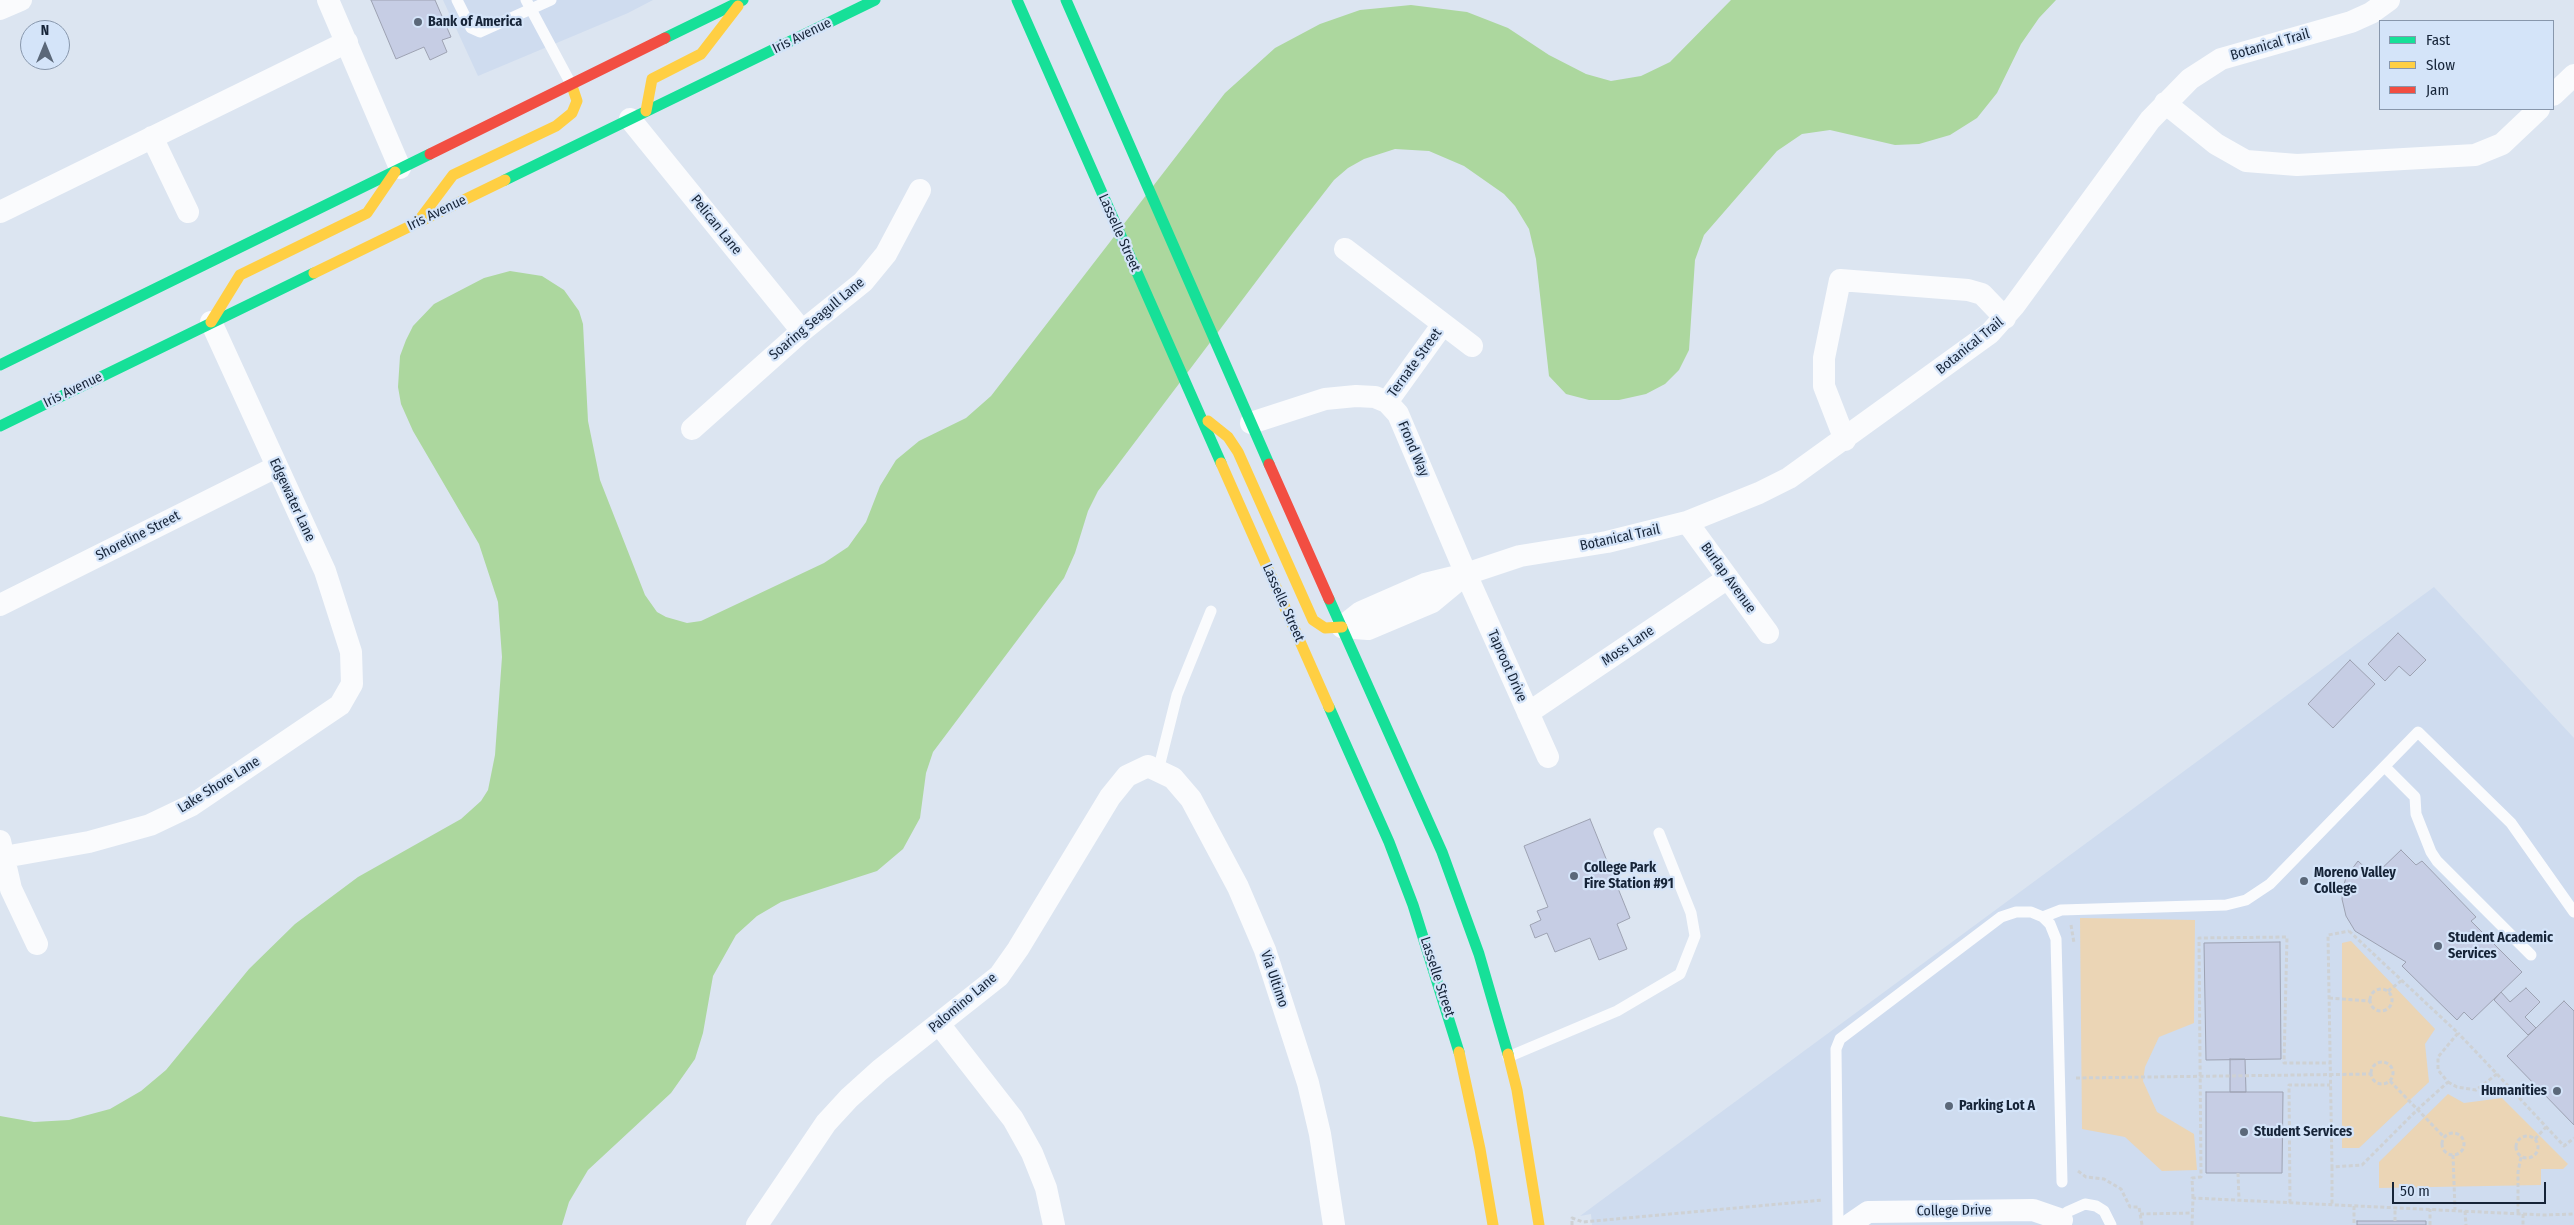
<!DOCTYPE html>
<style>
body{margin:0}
#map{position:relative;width:2574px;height:1225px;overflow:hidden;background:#dce5f1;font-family:"Fira Sans Condensed",sans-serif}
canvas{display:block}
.legend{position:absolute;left:2379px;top:20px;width:175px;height:90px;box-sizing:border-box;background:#d4e4f9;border:1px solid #8897ac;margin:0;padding:6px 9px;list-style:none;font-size:15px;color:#162438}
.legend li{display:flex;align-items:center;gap:10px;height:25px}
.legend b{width:25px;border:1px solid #8897ac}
.north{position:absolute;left:20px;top:20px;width:50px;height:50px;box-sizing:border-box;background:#d4e4f9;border:1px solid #8897ac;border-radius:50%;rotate:0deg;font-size:14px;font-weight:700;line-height:20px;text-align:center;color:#162438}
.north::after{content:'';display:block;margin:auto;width:18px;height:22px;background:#5b6879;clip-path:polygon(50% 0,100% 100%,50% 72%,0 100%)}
.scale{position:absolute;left:2392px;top:1182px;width:154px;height:22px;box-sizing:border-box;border:2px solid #162438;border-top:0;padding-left:6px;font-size:15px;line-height:18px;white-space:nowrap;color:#162438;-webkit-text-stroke:4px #d4e4f9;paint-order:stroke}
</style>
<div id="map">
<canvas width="2574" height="1225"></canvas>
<ul class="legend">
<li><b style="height:6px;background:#16e098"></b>Fast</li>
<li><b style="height:6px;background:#ffcf43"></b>Slow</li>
<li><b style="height:6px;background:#f24e42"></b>Jam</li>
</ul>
<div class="north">N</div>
<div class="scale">50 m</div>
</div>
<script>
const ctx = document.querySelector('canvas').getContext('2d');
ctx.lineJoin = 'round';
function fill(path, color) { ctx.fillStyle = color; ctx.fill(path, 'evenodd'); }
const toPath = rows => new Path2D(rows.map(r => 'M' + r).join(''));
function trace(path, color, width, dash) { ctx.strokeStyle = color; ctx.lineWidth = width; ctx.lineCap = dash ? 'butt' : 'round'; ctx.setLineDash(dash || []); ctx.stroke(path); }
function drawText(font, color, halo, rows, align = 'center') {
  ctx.font = font + ' "Fira Sans Condensed",sans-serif'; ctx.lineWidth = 4.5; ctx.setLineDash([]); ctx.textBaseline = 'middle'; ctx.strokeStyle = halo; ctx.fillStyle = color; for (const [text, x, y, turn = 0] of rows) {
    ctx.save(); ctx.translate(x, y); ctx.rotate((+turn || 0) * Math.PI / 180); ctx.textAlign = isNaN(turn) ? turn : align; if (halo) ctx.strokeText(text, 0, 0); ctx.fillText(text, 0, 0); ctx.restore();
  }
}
fill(toPath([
 [443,0,653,0,628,13,478,76],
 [2434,587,2574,738,2574,1225,1592,1225,1591,1214,1580,1216]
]), '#cfdcef');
fill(toPath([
 [2080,918,2195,920,2194,1023,2159,1037,2145,1067,2143,1081,2157,1112,2194,1134,2197,1170,2162,1171,2125,1137,2082,1129],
 [2351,941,2435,1029,2425,1044,2429,1082,2359,1148,2342,1148,2342,943],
 [2448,1094,2464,1103,2502,1098,2568,1164,2563,1169,2541,1169,2541,1185,2379,1188,2379,1162]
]), '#ebd5b5');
fill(toPath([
 [1731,0,2056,0,2039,18,2021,44,1997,93,1977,118,1950,135,1919,144,1895,145,1830,130,1802,134,1777,151,1704,235,1695,260,1689,350,1679,370,1665,384,1646,394,1619,400,1589,400,1566,394,1549,376,1536,259,1529,229,1515,206,1504,194,1464,166,1429,151,1395,149,1364,159,1348,168,1334,180,1292,234,1098,491,1088,511,1075,553,1064,578,933,752,926,773,920,818,903,849,877,871,781,902,757,916,736,935,713,976,703,1033,695,1059,671,1093,588,1170,569,1202,562,1225,0,1225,0,1116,34,1122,69,1120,110,1109,141,1091,166,1070,249,969,295,924,358,877,461,819,481,801,488,790,495,755,502,657,498,602,479,544,413,431,401,404,398,387,400,356,406,340,413,326,434,304,484,278,510,271,542,276,564,290,579,311,583,324,588,421,600,480,645,595,657,612,666,617,687,623,701,621,824,563,848,547,866,522,880,486,896,460,919,441,966,418,991,396,1225,93,1275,48,1320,24,1360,10,1411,5,1467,12,1508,28,1549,55,1586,74,1611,81,1641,76,1670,62]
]), '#acd79e');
const building = toPath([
 [371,0,435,0,451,37,442,40,447,52,430,60,424,47,396,59,371,0],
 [2398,633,2426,660,2410,676,2399,666,2385,681,2368,664,2398,633],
 [2350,660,2375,684,2333,728,2308,704,2350,660],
 [1590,819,1630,918,1617,924,1627,949,1599,960,1590,938,1555,952,1547,933,1535,938,1530,925,1541,920,1537,911,1548,907,1524,846,1590,819],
 [2401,850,2416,865,2422,861,2476,917,2471,921,2522,972,2472,1020,2464,1012,2457,1020,2402,966,2406,962,2355,931,2346,916,2342,899,2343,889,2346,877,2358,861,2374,876,2401,850],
 [2280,942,2281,1059,2206,1060,2204,943,2280,942],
 [2526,988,2540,1002,2525,1017,2536,1028,2528,1035,2494,1000,2501,992,2510,1002,2526,988],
 [2564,1001,2574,1011,2574,1125,2507,1056,2564,1001],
 [2230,1059,2245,1059,2246,1092,2230,1092,2230,1059],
 [2206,1092,2283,1092,2282,1173,2206,1173,2206,1092],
 [2357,1221,2426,1221,2426,1225,2357,1225,2357,1221]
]);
fill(building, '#c6cde4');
trace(building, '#9da2b2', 1);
trace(toPath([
 [2071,925,2074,943],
 [2349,931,2458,1033,2438,1057,2438,1070,2448,1082,2418,1109,2362,1165,2332,1167,2328,935,2349,931],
 '2370 1000a11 11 0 1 1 22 0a11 11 0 1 1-22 0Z',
 [2388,991,2401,981],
 [2329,998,2369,1001],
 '2371 1073a11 11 0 1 1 22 0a11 11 0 1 1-22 0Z',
 [2497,1074,2564,1146,2574,1138],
 [2076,1078,2371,1074],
 [2390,1081,2444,1137],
 [2448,1082,2457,1087,2476,1090,2497,1074,2458,1033],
 '2442 1144a11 11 0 1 1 22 0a11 11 0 1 1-22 0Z',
 '2516 1147a11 11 0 1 1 22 0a11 11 0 1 1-22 0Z',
 [2535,1139,2546,1127],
 [2453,1155,2455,1210],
 [2332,1167,2332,1205],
 [2078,1171,2086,1177,2104,1179,2121,1189,2130,1207,2139,1207,2142,1225],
 [2238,1173,2239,1200],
 [2193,1198,2192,1178,2201,1177,2199,938,2287,937,2284,1063,2330,1063],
 [2290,1203,2289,1085,2330,1085],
 [2354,1206,2354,1225],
 [2465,1211,2466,1225],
 [2518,1213,2518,1172,2521,1157],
 [2140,1214,2192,1213],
 [2523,1214,2523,1225],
 [2395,1221,2395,1208],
 [1572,1225,1572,1218,1583,1222,1823,1200],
 [2192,1225,2193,1198,2543,1215,2574,1214],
 [2430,1225,2430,1209]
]), '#ced1d4', 3, [4, 2.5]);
trace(toPath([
 [457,0,471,28,480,32,551,0],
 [526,0,571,84],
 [2385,767,2415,797,2416,814,2431,852,2437,861,2531,955],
 [1158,771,1177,695,1211,611],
 [2043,917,2061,910,2226,905,2246,900,2270,884,2418,732,2511,823,2574,912],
 [1508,1057,1617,1011,1680,974,1695,936,1691,913,1659,833],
 [2061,1222,2067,1212,2085,1204,2096,1206,2104,1211,2111,1225],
 [1838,1225,1836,1049,1840,1039,2001,917,2016,912,2031,912,2043,917,2050,924,2056,939,2062,1182]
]), '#fafbfd', 11);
trace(toPath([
 [328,0,400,168],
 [0,9,21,0],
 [2553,95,2574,75],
 [2165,103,2216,144,2246,161,2297,165,2475,155,2502,144,2539,109],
 [630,119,802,331],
 [152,137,188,212],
 [0,212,347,42],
 [1345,249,1472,346],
 [1387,402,1443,324],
 [1251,423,1325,399,1356,396,1375,397,1387,402,1398,414,1466,574,1548,757],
 [692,429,802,331,863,282,886,254,920,190],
 [1845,440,1824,386,1824,358,1840,280,1968,290,1982,294,2005,318],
 [1687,522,1768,633],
 [0,605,276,467],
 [1342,627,1361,612,1425,584,1466,574,1520,556,1607,542,1687,522,1759,493,1789,478,1990,333,2014,306,2150,120,2190,79,2221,59,2351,22,2371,13,2389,0],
 [1342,627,1368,629,1432,602,1461,578],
 [1528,713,1728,578],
 [0,841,11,889,37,944],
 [4,857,89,842,150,825,192,805,340,705,352,684,351,652,325,571,211,322],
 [939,1024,1013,1119,1032,1153,1046,1188,1054,1225],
 [757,1225,826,1123,849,1098,880,1070,999,976,1018,949,1110,797,1127,776,1148,766,1173,778,1191,799,1238,887,1265,950,1308,1083,1320,1134,1334,1225],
 [1849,1225,1868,1212,2033,1210,2062,1220]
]), '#fafbfd', 22);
trace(toPath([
 [1017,0,1221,463],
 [1066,0,1269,464],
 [665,38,743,0],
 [505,180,875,0],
 [0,365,430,154],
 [0,426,314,273],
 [1329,599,1442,852,1479,954,1508,1054],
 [1329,707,1389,842,1413,905,1459,1052]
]), '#16e098', 11);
trace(toPath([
 [646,111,652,79,701,54,738,6],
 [420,219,453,175,556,126,572,113,577,101,572,86],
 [314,273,505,180],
 [211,322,240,275,367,213,395,172],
 [1208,421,1228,437,1238,452,1313,620,1325,628,1342,627],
 [1221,463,1329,707],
 [1459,1052,1480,1149,1493,1225],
 [1508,1054,1517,1090,1539,1225]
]), '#ffcf43', 11);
trace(toPath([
 [430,154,665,38],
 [1269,464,1329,599]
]), '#f24e42', 11);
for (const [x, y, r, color] of [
 [418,22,5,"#5b6879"],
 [1574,876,5,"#5b6879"],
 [2304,881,5,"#5b6879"],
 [2438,946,5,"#5b6879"],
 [2557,1091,5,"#5b6879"],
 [1949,1106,5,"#5b6879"],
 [2244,1132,5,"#5b6879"]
]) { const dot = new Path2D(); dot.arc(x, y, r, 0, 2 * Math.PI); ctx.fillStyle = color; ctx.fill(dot); trace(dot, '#d4e4f9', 2); }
drawText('bold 14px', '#162438', '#d4e4f9', [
 ["Bank of America",428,22],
 ["College Park",1584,868],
 ["Fire Station #91",1584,884],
 ["Moreno Valley",2314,873],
 ["College",2314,889],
 ["Student Academic",2448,938],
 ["Services",2448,954],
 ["Humanities",2547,1091,"right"],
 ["Parking Lot A",1959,1106],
 ["Student Services",2254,1132]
], 'left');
drawText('14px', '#162438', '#d4e4f9', [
 ["Iris Avenue",802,36,-26],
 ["Botanical Trail",2270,45,-16],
 ["Iris Avenue",437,213,-26],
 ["Pelican Lane",716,225,51],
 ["Lasselle Street",1119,233,66],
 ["Soaring Seagull Lane",817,319,-40],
 ["Botanical Trail",1970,346,-39],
 ["Ternate Street",1415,363,-54],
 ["Iris Avenue",73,390,-26],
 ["Frond Way",1413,449,67],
 ["Edgewater Lane",292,500,65],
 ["Shoreline Street",138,536,-27],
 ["Botanical Trail",1620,538,-12],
 ["Burlap Avenue",1728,578,54],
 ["Lasselle Street",1283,603,66],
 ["Moss Lane",1628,646,-34],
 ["Taproot Drive",1507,666,66],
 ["Lake Shore Lane",219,785,-32],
 ["Lasselle Street",1437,977,72],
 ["Via Ultimo",1274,979,71],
 ["Palomino Lane",963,1003,-40],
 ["College Drive",1954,1211,-1]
]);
</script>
